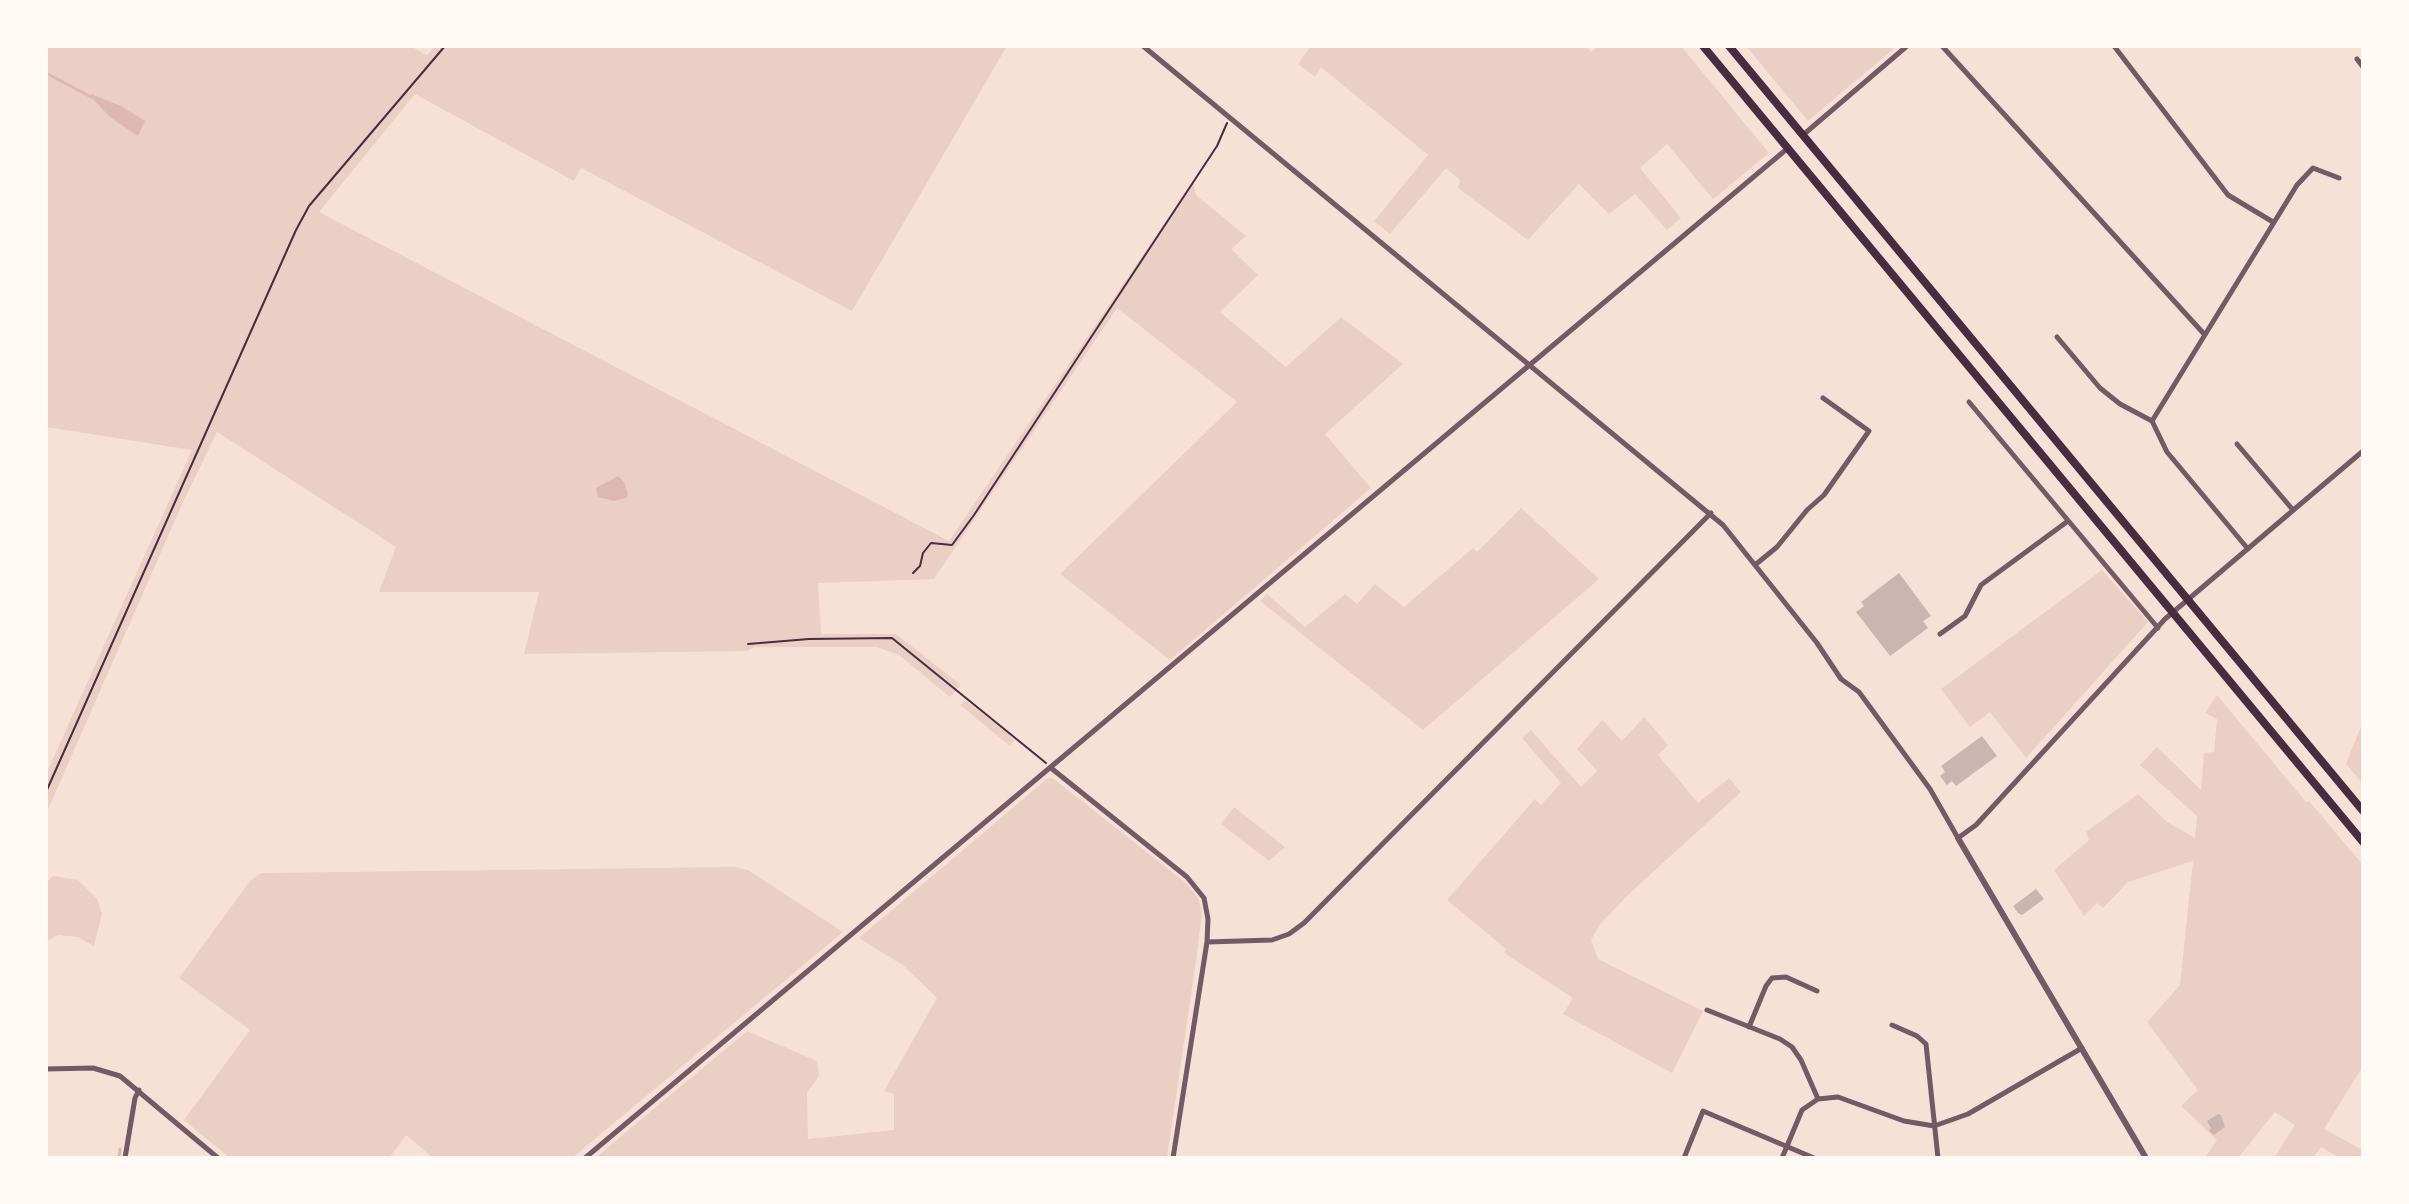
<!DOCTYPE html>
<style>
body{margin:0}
#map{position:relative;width:2409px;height:1204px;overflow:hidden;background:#f7e1d7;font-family:"Open Sans",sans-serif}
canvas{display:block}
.frame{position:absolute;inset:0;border:48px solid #fffaf5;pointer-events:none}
</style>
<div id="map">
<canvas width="2409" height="1204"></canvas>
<div class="frame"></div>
</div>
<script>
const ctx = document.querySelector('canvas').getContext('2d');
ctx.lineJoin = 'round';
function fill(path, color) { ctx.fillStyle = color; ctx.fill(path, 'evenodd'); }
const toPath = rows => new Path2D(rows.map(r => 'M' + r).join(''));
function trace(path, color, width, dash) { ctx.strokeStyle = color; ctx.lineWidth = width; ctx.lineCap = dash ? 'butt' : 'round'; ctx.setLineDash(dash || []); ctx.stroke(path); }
fill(toPath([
 [46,46,410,46,427,55,435,46,1007,46,852,311,581,168,574,181,415,94,319,212,949,541,1193,181,1196,195,1246,236,1231,249,1258,275,1220,312,1286,367,1341,317,1403,364,1325,434,1371,488,1170,660,1060,574,1237,402,1117,308,934,579,818,583,821,634,896,634,961,685,950,697,899,655,877,647,755,647,747,651,524,654,539,592,379,592,396,547,217,432,184,500,46,814,46,774,192,450,46,427],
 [1311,46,1586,46,1591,52,1598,46,1681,46,1769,153,1713,199,1667,144,1640,168,1681,218,1667,230,1635,194,1609,214,1579,184,1528,240,1458,188,1460,180,1446,168,1390,234,1374,221,1428,155,1321,67,1315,77,1298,64],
 [1746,46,1897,46,1808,121],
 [1521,508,1599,579,1423,730,1260,601,1267,594,1305,627,1345,594,1357,604,1375,584,1404,607,1473,548,1477,552],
 [2102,570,2148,622,2026,758,1990,712,1970,727,1941,689],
 [2217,695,2306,802,2309,801,2363,865,2363,1066,2324,1129,2363,1150,2363,1158,2340,1158,2321,1147,2313,1158,2274,1158,2295,1125,2275,1112,2238,1158,2205,1158,2217,1140,2181,1106,2198,1090,2147,1022,2180,985,2193,861,2128,882,2103,908,2097,903,2084,916,2054,870,2089,840,2086,832,2138,794,2167,822,2195,838,2197,816,2140,765,2157,747,2201,790,2204,753,2214,752,2217,719,2205,713],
 [965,700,1006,732,1014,740,1010,746,960,705],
 [1644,717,1668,745,1658,755,1698,803,1729,778,1741,792,1631,892,1600,924,1591,940,1598,959,1703,1011,1672,1073,1563,1014,1573,998,1504,953,1506,949,1447,900,1535,799,1541,805,1561,783,1522,738,1531,730,1581,787,1597,771,1577,749,1602,720,1622,741],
 [2363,721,2363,784,2346,764],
 [1048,778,1054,779,1186,883,1197,896,1200,904,1202,912,1197,954,1167,1158,595,1158,747,1031,817,1061,819,1076,807,1093,808,1139,894,1130,894,1094,884,1091,937,998,904,966,859,938],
 [1234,807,1285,847,1269,861,1221,824],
 [735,867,748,870,843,932,572,1158,433,1158,406,1135,389,1158,230,1158,184,1120,250,1030,179,978,250,881,261,873],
 [53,876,78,880,97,899,102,914,94,946,78,937,58,935,46,942,46,883]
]), '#ebcfc5');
fill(toPath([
 [91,94,121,106,145,121,138,136,111,118,91,97],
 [618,476,624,482,628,494,626,498,614,501,598,497,596,488]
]), '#dcb8b0');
trace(toPath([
 [46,73,91,97],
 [119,1158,120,1149]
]), '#dcb8b0', 3);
fill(toPath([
 [1899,573,1931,616,1923,621,1928,628,1890,656,1856,612,1864,606,1861,602],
 [1982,736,1997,756,1956,786,1952,781,1947,785,1940,776,1945,772,1941,766],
 [2036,889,2044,899,2022,915,2018,913,2013,906],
 [2218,1114,2221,1115,2225,1127,2214,1135,2209,1131,2211,1128,2207,1121]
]), '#ccb4b1');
trace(toPath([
 [913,573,920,566,923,553,931,543,952,545,974,515,1217,146,1227,123],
 [748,644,809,639,892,638,1046,763],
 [46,792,296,230,309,206,445,46]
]), '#4a2c40', 2);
trace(toPath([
 [1143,46,1723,525,1817,643,1841,679,1859,692,1930,789,1958,838,1976,825,2165,619,2363,451],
 [1942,46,2205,335],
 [2114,46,2228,195,2273,222],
 [2357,59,2363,67],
 [1803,135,1907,46],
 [2057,337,2100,388,2120,404,2152,421,2167,452,2248,549],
 [1969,402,2158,628],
 [2152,421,2297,185,2313,168,2339,178],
 [2237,444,2293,510],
 [1755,565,1777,547,1807,510,1824,495,1869,431,1823,398],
 [1940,634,1965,616,1981,585,2068,521],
 [1051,768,1187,877,1204,898,1208,919,1207,942,1173,1158],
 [1207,942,1272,940,1289,934,1304,923,1711,513],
 [1707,1010,1780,1039,1792,1047,1801,1060,1818,1099],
 [1892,1025,1917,1036,1926,1044,1938,1158],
 [1749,1027,1766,986,1772,978,1786,977,1817,991],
 [46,1069,93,1068,120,1076,218,1158],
 [125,1158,135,1098,139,1090],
 [585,1158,1788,148],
 [1684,1158,1703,1111,1814,1158],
 [1782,1158,1802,1110,1818,1099,1838,1097,1904,1121,1934,1126,1968,1114,2082,1048]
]), '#755966', 5);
trace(toPath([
 [1958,838,2146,1158]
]), '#755966', 6);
trace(toPath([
 [1703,46,2363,842],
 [1729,46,2363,811]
]), '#4a2c40', 8);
</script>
